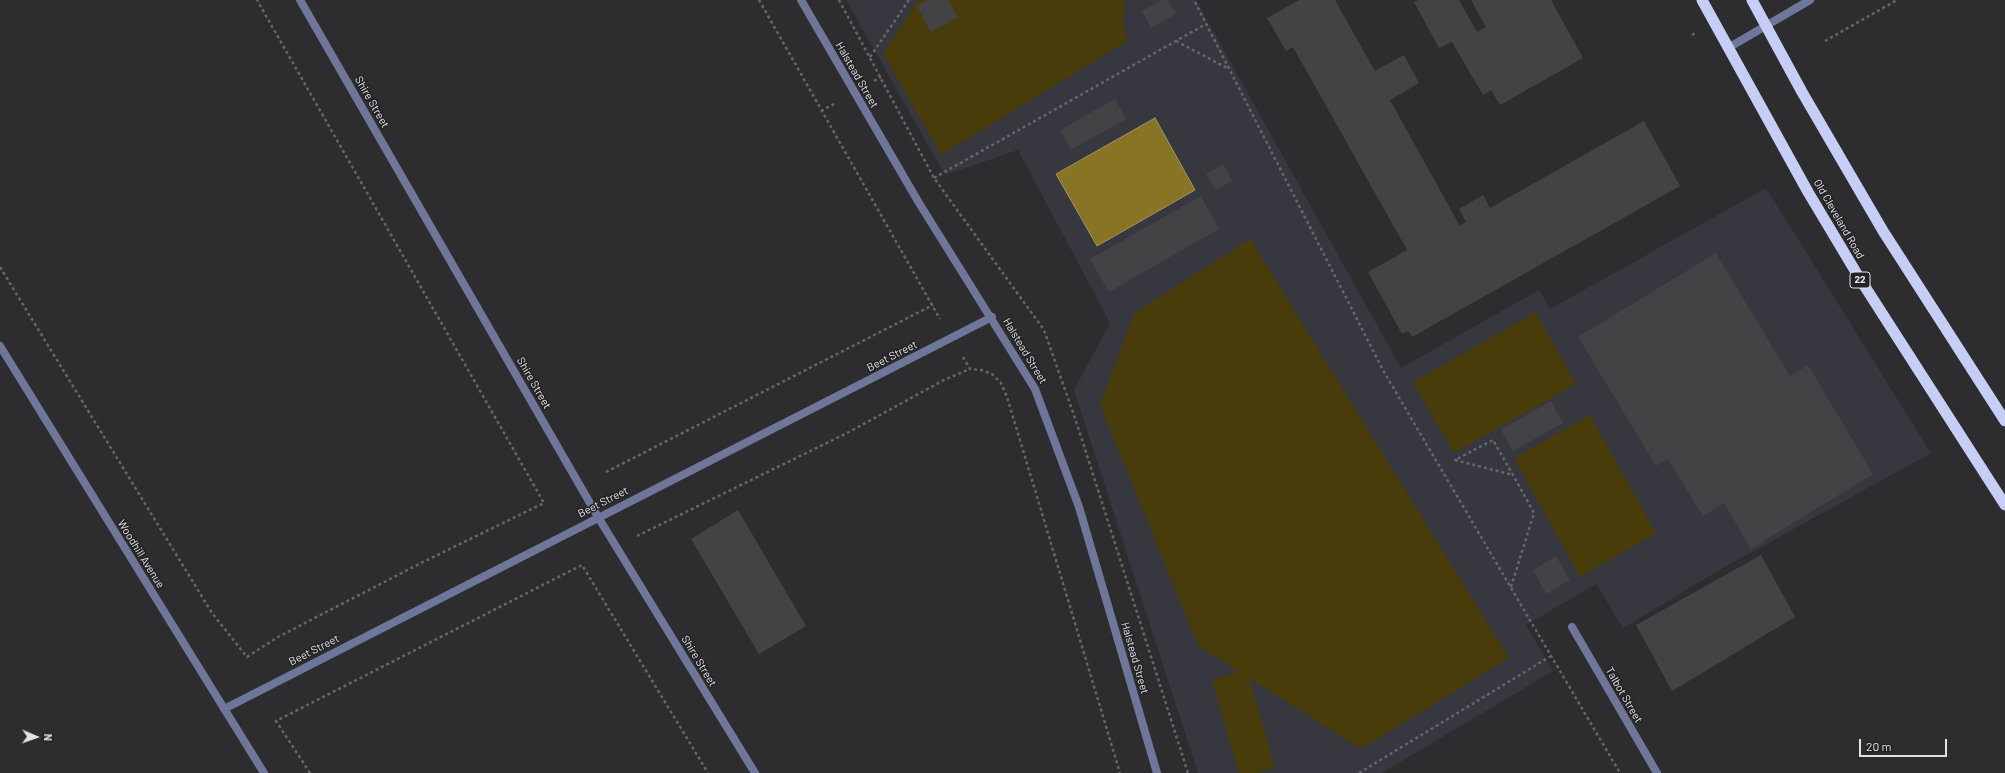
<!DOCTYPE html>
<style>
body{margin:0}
#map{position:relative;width:2005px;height:773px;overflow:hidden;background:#2d2d30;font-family:Barlow,sans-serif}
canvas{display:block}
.north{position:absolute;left:16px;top:717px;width:40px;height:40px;-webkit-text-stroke:3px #232326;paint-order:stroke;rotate:92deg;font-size:11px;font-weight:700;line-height:16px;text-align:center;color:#e2e2e4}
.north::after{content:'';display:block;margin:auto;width:14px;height:18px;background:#e2e2e4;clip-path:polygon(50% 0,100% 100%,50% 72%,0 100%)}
.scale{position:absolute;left:1859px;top:739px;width:88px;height:18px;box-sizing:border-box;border:2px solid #e2e2e4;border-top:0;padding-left:5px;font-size:12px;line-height:14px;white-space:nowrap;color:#e2e2e4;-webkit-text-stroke:3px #232326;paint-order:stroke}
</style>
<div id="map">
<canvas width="2005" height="773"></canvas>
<div class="north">N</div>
<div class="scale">20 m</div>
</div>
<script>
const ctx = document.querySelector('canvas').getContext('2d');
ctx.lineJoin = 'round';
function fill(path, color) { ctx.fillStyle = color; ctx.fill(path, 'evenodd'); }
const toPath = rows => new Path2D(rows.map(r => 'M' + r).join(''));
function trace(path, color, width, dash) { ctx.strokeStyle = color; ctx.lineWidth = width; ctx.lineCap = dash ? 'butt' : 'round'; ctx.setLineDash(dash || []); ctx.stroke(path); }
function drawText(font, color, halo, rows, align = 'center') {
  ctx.font = font + ' Barlow,sans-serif'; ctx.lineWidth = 3; ctx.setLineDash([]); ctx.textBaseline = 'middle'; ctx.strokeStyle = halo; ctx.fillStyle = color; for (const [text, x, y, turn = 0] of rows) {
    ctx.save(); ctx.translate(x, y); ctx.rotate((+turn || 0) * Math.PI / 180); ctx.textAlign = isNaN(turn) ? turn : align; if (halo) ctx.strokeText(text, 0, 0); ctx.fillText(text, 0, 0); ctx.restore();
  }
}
fill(toPath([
 [846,0,1196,0,1401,368,1539,290,1550,309,1766,188,1931,453,1716,572,1623,628,1596,584,1526,625,1553,671,1382,773,1198,773,1074,390,1110,323,1018,150,945,175]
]), '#36373f');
fill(toPath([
 [918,0,1125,0,1123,19,1127,41,941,155,883,53],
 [1250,239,1509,658,1361,749,1249,678,1275,768,1257,773,1239,773,1212,680,1239,672,1198,645,1100,405,1134,313],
 [1536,312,1576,384,1454,453,1413,382],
 [1590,415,1656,533,1580,577,1514,458]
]), '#483c0a');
const water = toPath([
 [1155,118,1195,190,1097,246,1056,174,1155,118]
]);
fill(water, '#877425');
trace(water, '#a2955e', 1);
fill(toPath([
 [927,0,948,0,958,17,931,32,917,6],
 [1162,0,1168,0,1176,14,1151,28,1142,11],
 [1299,0,1335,0,1375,71,1404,55,1419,83,1390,100,1460,226,1466,222,1459,209,1483,195,1490,208,1644,121,1680,186,1412,337,1408,331,1402,334,1368,272,1407,250,1293,47,1286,51,1267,18],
 [1418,0,1459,0,1477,32,1486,27,1471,0,1551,0,1583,58,1500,105,1491,90,1483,95,1452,42,1439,48,1414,2],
 [1115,99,1126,119,1071,150,1060,130],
 [1223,164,1232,181,1216,190,1206,174],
 [1201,196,1219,229,1109,292,1090,259],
 [1716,253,1790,376,1808,365,1873,474,1751,549,1724,503,1703,516,1668,459,1656,466,1578,337],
 [1551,401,1563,423,1513,451,1501,430],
 [738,510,806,626,759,654,691,539],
 [1761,555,1795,617,1672,691,1636,625],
 [1556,556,1570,580,1546,594,1533,570]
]), '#434346');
trace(toPath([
 [759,0,940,319],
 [839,0,934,178,1044,330,1077,424,1188,773],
 [1195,2,1384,372,1620,773],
 [1692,35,1697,32],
 [1176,41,1229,69],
 [1825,41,1897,0],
 [870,57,909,0],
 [874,81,881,77],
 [821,111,834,104],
 [934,178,1206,24],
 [0,267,212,613,247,657,278,637,421,563,544,503,257,0],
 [963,357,970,369,981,370,992,374,1001,383,1007,397,1120,773],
 [606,472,933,305],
 [637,536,849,432,944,380,970,369],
 [1511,587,1534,513,1513,475,1493,440,1455,460,1513,475],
 [310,773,276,721,582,565,708,773],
 [1359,773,1551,656]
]), '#666669', 2.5, [3, 3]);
trace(toPath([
 [300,0,598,517,755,773],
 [801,0,919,203,1035,389,1079,507,1157,773],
 [0,346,264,773],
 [1572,627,1657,773],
 [224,709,992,317]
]), '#6e7699', 8);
trace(toPath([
 [1728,48,1810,0]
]), '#6e7699', 8);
trace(toPath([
 [1702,0,1808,192,1860,279,2005,505],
 [1752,0,1802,92,1883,231,2005,421]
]), '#c6cef6', 11);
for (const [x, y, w] of [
 [1860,280,20]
]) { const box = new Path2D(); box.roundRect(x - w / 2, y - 8, w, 16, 3); ctx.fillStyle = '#232326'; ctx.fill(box); trace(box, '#e2e2e4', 1); }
drawText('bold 10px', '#e2e2e4', null, [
 ["22",1860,280]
]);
drawText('11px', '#e2e2e4', '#232326', [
 ["Halstead Street",857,75,60],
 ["Shire Street",372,102,60],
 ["Old Cleveland Road",1839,219,60],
 ["Halstead Street",1025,351,59],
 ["Beet Street",892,356,-27],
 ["Shire Street",534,383,60],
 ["Beet Street",603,502,-27],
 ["Woodhill Avenue",141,554,58],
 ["Beet Street",314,650,-27],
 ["Halstead Street",1135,658,74],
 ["Shire Street",699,661,59],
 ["Talbot Street",1624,695,60]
]);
</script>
